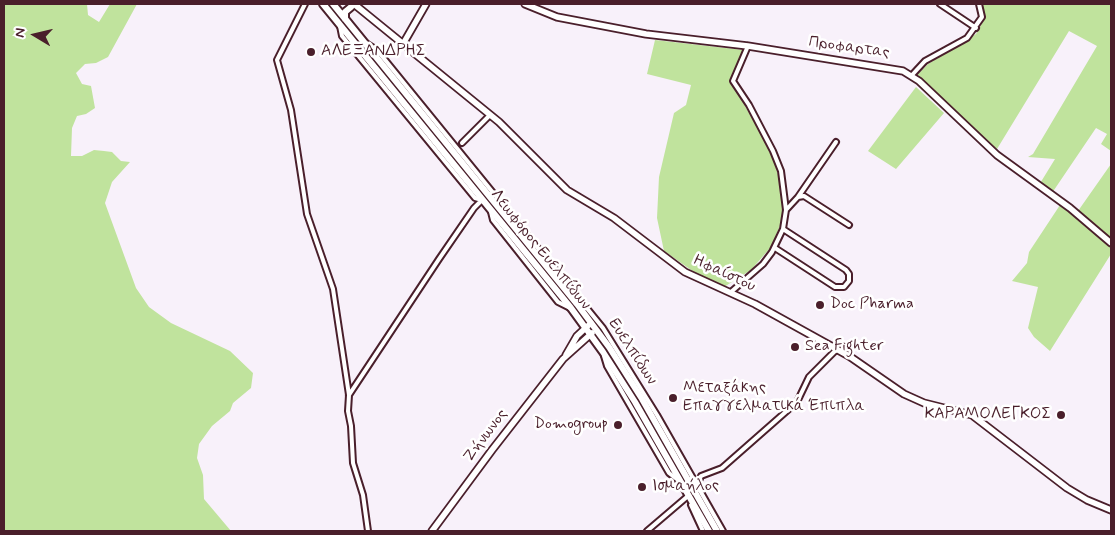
<!DOCTYPE html>
<meta charset="utf-8">
<style>
body{margin:0}
#map{position:relative;width:1115px;height:535px;overflow:hidden;background:#f8f1fa;font-family:Mynerve,sans-serif}
canvas{display:block}
.frame{position:absolute;inset:0;border:5px solid #4a1f2b;pointer-events:none}
.north{position:absolute;left:10px;top:10px;width:50px;height:50px;-webkit-text-stroke:4px #fff;paint-order:stroke;rotate:279deg;font-size:14px;font-weight:700;line-height:20px;text-align:center;color:#4a1f2b}
.north::after{content:'';display:block;margin:auto;width:18px;height:22px;background:#4a1f2b;clip-path:polygon(50% 0,100% 100%,50% 72%,0 100%)}
</style>
<div id="map">
<canvas width="1115" height="535"></canvas>
<div class="frame"></div>
<div class="north">N</div>
</div>
<script>
const ctx = document.querySelector('canvas').getContext('2d');
ctx.lineJoin = 'round';
function fill(path, color) { ctx.fillStyle = color; ctx.fill(path, 'evenodd'); }
const toPath = rows => new Path2D(rows.map(r => 'M' + r).join(''));
function trace(path, color, width, dash) { ctx.strokeStyle = color; ctx.lineWidth = width; ctx.lineCap = dash ? 'butt' : 'round'; ctx.setLineDash(dash || []); ctx.stroke(path); }
function drawText(font, color, halo, rows, align = 'center') {
  ctx.font = font + ' Mynerve,sans-serif'; ctx.lineWidth = 5; ctx.setLineDash([]); ctx.textBaseline = 'middle'; ctx.strokeStyle = halo; ctx.fillStyle = color; for (const [text, x, y, turn = 0] of rows) {
    ctx.save(); ctx.translate(x, y); ctx.rotate((+turn || 0) * Math.PI / 180); ctx.textAlign = isNaN(turn) ? turn : align; if (halo) ctx.strokeText(text, 0, 0); ctx.fillText(text, 0, 0); ctx.restore();
  }
}
fill(toPath([
 [4,4,87,4,88,15,99,22,110,4,137,4,108,57,96,63,85,64,76,73,82,84,91,86,95,108,86,114,77,116,72,128,71,156,82,156,94,150,104,151,112,152,121,161,130,162,112,182,105,203,136,288,149,307,171,323,230,351,253,373,251,388,233,403,230,411,212,426,199,444,197,458,203,475,204,499,231,531,4,531],
 [980,4,1111,4,1111,151,1101,144,1107,134,1096,128,1052,193,1039,185,1055,159,1028,157,1033,154,1097,46,1069,31,997,149,998,153,916,76,928,64,976,34,984,19],
 [655,40,744,50,730,80,770,149,780,181,783,200,782,221,771,247,751,270,724,287,694,272,664,251,657,218,659,177,674,113,686,105,691,85,647,74],
 [916,87,944,113,896,169,868,151],
 [1111,164,1111,239,1078,211],
 [1060,205,1111,247,1111,254,1050,351,1034,337,1028,328,1038,287,1012,281,1027,263,1029,252]
]), '#c0e39d');
const street = toPath([
 [305,4,277,60,291,110,307,214,333,289,349,395,348,411,351,426,353,463,363,495,368,531],
 [940,4,976,28],
 [340,26,342,36,475,198,482,200],
 [366,43,377,50,603,328,657,415,723,531],
 [912,75,925,61,967,38,982,17,979,4],
 [462,143,490,115],
 [798,197,836,142],
 [786,210,798,197,804,196,849,225],
 [491,212,493,220,558,302,570,308],
 [775,248,835,287,844,287,849,281,849,274,846,270,783,229],
 [731,292,763,264,772,252,783,229,786,210,781,171,773,151,749,105,733,81,748,46],
 [604,356,607,366,669,473,678,480],
 [349,395,439,259,474,208,482,200],
 [697,486,701,476,722,468,797,402,809,377,837,349],
 [691,505,703,531],
 [647,531,688,496]
]);
const secondary = toPath([
 [354,4,499,122,567,190,614,218,685,272,755,304,849,356,904,394,924,403,972,415,1067,488,1087,500,1111,510],
 [525,4,557,17,646,34,748,46,903,71,919,81,997,155,1070,208,1111,243],
 [403,44,426,4],
 [566,355,577,336,591,323],
 [432,531,492,450,563,359,592,333]
]);
const primary = toPath([
 [323,4,571,308,603,352,635,402,709,531],
 [333,4,577,304,609,347,642,399,717,531],
 [345,19,345,12,351,7]
]);
trace(street, '#4a1f2b', 8);
trace(secondary, '#4a1f2b', 9);
trace(primary, '#4a1f2b', 10);
trace(street, '#fff', 4);
trace(secondary, '#fff', 5.5);
trace(primary, '#fff', 6);
for (const [x, y, r, color] of [
 [311,52,5,"#4a1f2b"],
 [820,305,5,"#4a1f2b"],
 [795,347,5,"#4a1f2b"],
 [673,398,5,"#4a1f2b"],
 [1061,415,5,"#4a1f2b"],
 [618,425,5,"#4a1f2b"],
 [642,487,5,"#4a1f2b"]
]) { const dot = new Path2D(); dot.arc(x, y, r, 0, 2 * Math.PI); ctx.fillStyle = color; ctx.fill(dot); trace(dot, '#fff', 2); }
drawText('16px', '#4a1f2b', '#fff', [
 ["Προφαρτας",849,48,8],
 ["Λεωφόρος Ευελπίδων",540,250,51],
 ["Ηφαίστου",724,274,25],
 ["Ευελπίδων",632,352,57],
 ["Ζήνωνος",486,436,-53]
]);
drawText('16px', '#4a1f2b', '#fff', [
 ["ΑΛΕΞΑΝΔΡΗΣ",321,52],
 ["Doc Pharma",830,305],
 ["Sea Fighter",805,347],
 ["Μεταξάκης",683,389],
 ["Επαγγελματικά Έπιπλα",683,407],
 ["ΚΑΡΑΜΟΛΕΓΚΟΣ",1051,415,"right"],
 ["Domogroup",608,425,"right"],
 ["Ισμαήλος",652,487]
], 'left');
</script>
